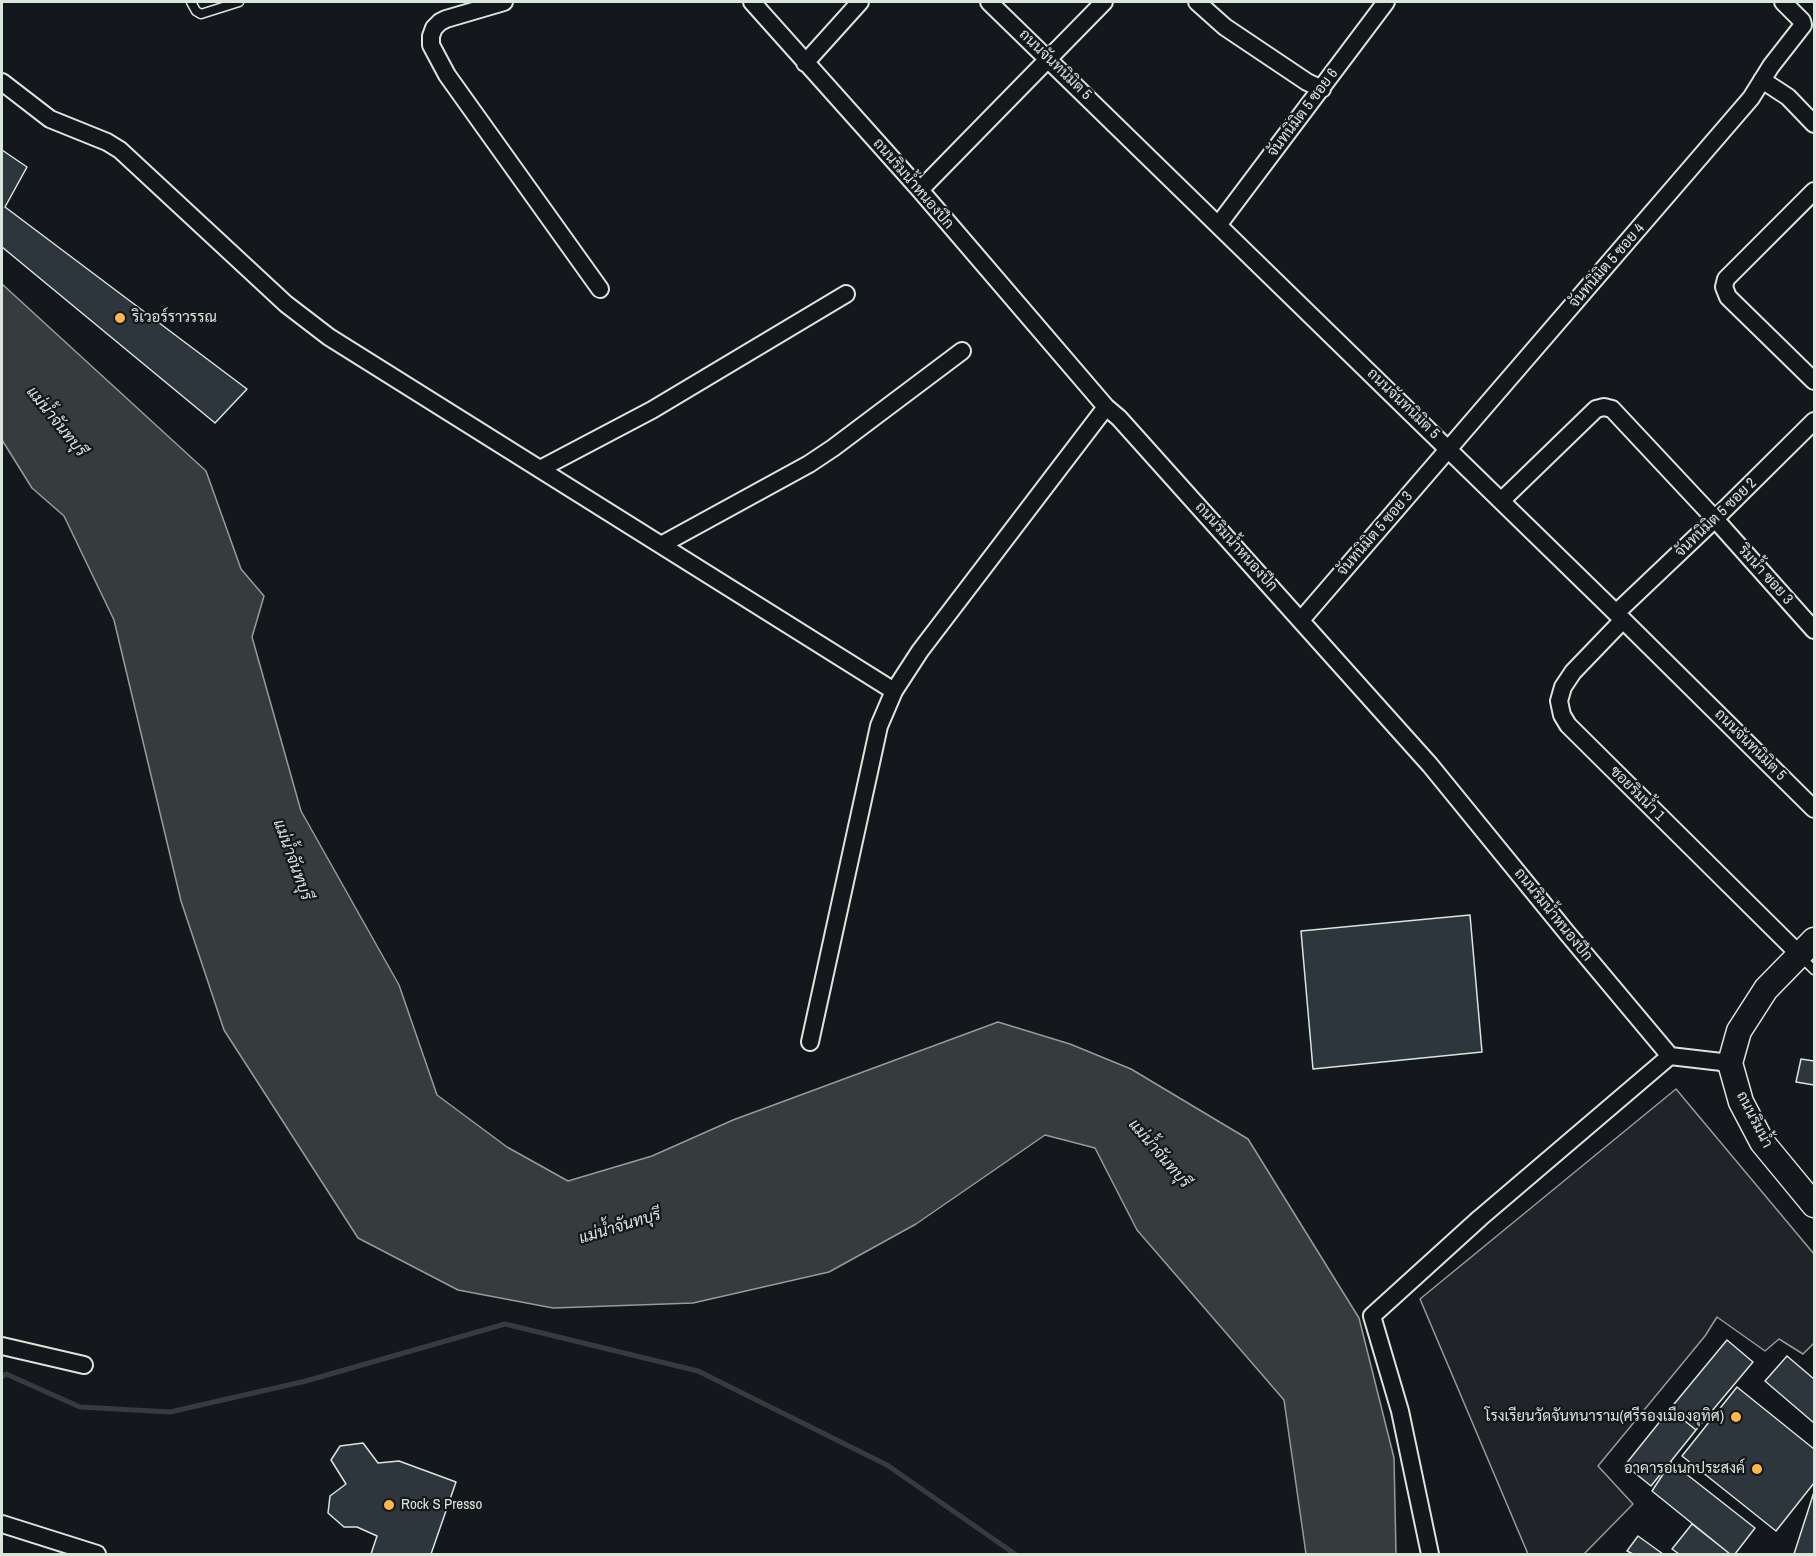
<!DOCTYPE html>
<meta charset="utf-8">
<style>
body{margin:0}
#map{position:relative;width:1816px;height:1556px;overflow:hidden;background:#14181c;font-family:"Archivo Narrow",sans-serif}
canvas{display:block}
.frame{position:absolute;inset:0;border:3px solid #d8e6dc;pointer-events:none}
</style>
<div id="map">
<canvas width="1816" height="1556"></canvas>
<div class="frame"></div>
</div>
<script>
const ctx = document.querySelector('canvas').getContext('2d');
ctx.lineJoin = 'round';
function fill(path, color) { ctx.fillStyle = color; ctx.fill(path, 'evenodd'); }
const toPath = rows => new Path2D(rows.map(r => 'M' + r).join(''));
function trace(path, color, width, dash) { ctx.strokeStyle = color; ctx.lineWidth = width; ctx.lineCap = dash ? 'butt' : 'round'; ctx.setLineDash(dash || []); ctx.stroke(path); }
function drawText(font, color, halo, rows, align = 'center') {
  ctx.font = font + ' "Archivo Narrow",Sarabun,sans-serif'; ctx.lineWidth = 4.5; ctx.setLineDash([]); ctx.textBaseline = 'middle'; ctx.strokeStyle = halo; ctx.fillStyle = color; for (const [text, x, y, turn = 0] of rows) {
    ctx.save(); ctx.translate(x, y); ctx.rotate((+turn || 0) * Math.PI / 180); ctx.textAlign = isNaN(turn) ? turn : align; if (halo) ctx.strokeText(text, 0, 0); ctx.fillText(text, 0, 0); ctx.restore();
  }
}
const green = toPath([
 [1676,1089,1814,1254,1814,1343,1803,1354,1779,1339,1765,1351,1717,1317,1705,1336,1598,1466,1633,1504,1584,1554,1528,1554,1420,1299,1676,1089]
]);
fill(green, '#202428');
trace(green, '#939e99', 1.5);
const water = toPath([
 [2,284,206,471,241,569,264,596,252,637,301,811,399,985,437,1095,507,1147,568,1181,652,1156,733,1120,998,1022,1070,1044,1131,1069,1248,1139,1359,1318,1394,1458,1396,1554,1306,1554,1284,1400,1137,1230,1095,1148,1045,1135,916,1224,829,1272,693,1303,553,1308,458,1290,358,1238,224,1030,181,901,114,620,64,516,32,488,2,440,2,284]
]);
fill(water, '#363b3e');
trace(water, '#939e99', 1.5);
trace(toPath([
 [2,1377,6,1374,80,1407,170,1412,306,1381,505,1324,698,1371,887,1465,1015,1554]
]), '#363b3e', 5);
const building = toPath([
 [2,150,27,167,5,207,247,389,215,423,2,247,2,150],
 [1470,915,1482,1052,1313,1069,1301,931,1470,915],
 [1801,1059,1814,1061,1814,1085,1796,1082,1801,1059],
 [1727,1340,1753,1362,1696,1430,1670,1409,1727,1340],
 [1787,1356,1814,1379,1814,1423,1765,1381,1787,1356],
 [1737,1387,1814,1449,1814,1483,1776,1531,1682,1456,1737,1387],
 [1670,1409,1696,1430,1651,1486,1625,1465,1670,1409],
 [363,1443,378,1463,399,1461,456,1482,431,1554,371,1554,377,1536,357,1527,344,1527,328,1513,330,1496,346,1484,331,1460,340,1446,363,1443],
 [1671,1462,1755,1528,1735,1554,1730,1554,1652,1491,1671,1462],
 [1814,1492,1814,1554,1794,1554,1814,1492],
 [1692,1524,1730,1554,1679,1554,1672,1549,1692,1524],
 [1638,1536,1663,1554,1633,1554,1627,1551,1638,1536]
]);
fill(building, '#2c363c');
trace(building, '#d8e6dc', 1.5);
const lane = toPath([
 [191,2,196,11,201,14,239,2],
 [1800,956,1814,970]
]);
const street = toPath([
 [504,2,446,19,440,22,434,28,431,36,431,45,447,75,600,289],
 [752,2,920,190,1106,407,1119,418,1430,765,1567,933,1670,1056,1730,1063],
 [989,2,1616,613,1814,809],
 [1197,2,1225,27,1307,82,1322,89],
 [805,63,860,2],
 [1762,80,1788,97,1814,124],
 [2,82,50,119,107,142,120,150,286,304,329,337,894,691],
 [920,190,1104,2],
 [1814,191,1726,279,1724,287,1728,297,1814,381],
 [1219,224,1386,2],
 [540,469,652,410,846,294],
 [1501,501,1596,409,1604,407,1612,409,1715,519,1814,630],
 [661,545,809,464,833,448,962,351],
 [1616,613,1715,519,1814,421],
 [1301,620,1751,98,1771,66,1803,25,1802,21,1783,2],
 [1623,620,1573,672,1563,687,1559,701,1562,715,1568,725,1800,955],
 [810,1042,874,749,879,726,894,691,920,651,1106,407],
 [2,1346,84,1365],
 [2,1524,97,1554],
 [1430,1554,1400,1411,1372,1316,1480,1218,1670,1056]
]);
const secondary = toPath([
 [1814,940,1766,989,1739,1031,1730,1063,1741,1102,1762,1142,1814,1205]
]);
trace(lane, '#d8e6dc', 11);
trace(street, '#d8e6dc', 20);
trace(secondary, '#d8e6dc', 27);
trace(lane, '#14181c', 8);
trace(street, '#14181c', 16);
trace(secondary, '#14181c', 24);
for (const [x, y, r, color] of [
 [120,318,6,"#ffb74d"],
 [1736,1417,6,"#ffb74d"],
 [1757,1469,6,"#ffb74d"],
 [389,1505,6,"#ffb74d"]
]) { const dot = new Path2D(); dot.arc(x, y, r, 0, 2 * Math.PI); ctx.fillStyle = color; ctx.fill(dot); trace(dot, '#14181c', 2); }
drawText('15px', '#d8e6dc', '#14181c', [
 ["ถนนจันทนิมิต 5",1055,65,44],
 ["จันทนิมิต 5 ซอย 6",1303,113,-53],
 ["ถนนริมน้ำหนองปึก",913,184,49],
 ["จันทนิมิต 5 ซอย 4",1607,266,-49],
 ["ถนนจันทนิมิต 5",1403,404,44],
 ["จันทนิมิต 5 ซอย 2",1716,518,-44],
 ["จันทนิมิต 5 ซอย 3",1375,534,-49],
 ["ถนนริมน้ำหนองปึก",1236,547,48],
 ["ริมน้ำ ซอย 3",1765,575,48],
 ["ถนนจันทนิมิต 5",1750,745,45],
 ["ซอยริมน้ำ 1",1637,794,45],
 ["ถนนริมน้ำหนองปึก",1553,915,51],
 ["ถนนริมน้ำ",1754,1120,63]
]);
drawText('15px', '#d8e6dc', '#14181c', [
 ["ริเวอร์ราวรรณ",132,318],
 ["โรงเรียนวัดจันทนาราม(ศรีรองเมืองอุทิศ)",1724,1417,"right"],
 ["อาคารอเนกประสงค์",1745,1469,"right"],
 ["Rock S Presso",401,1505]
], 'left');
drawText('italic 16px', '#d8e6dc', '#14181c', [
 ["แม่น้ำจันทบุรี",56,422,51],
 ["แม่น้ำจันทบุรี",292,860,70],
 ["แม่น้ำจันทบุรี",1159,1154,49],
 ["แม่น้ำจันทบุรี",620,1227,-17]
]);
</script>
